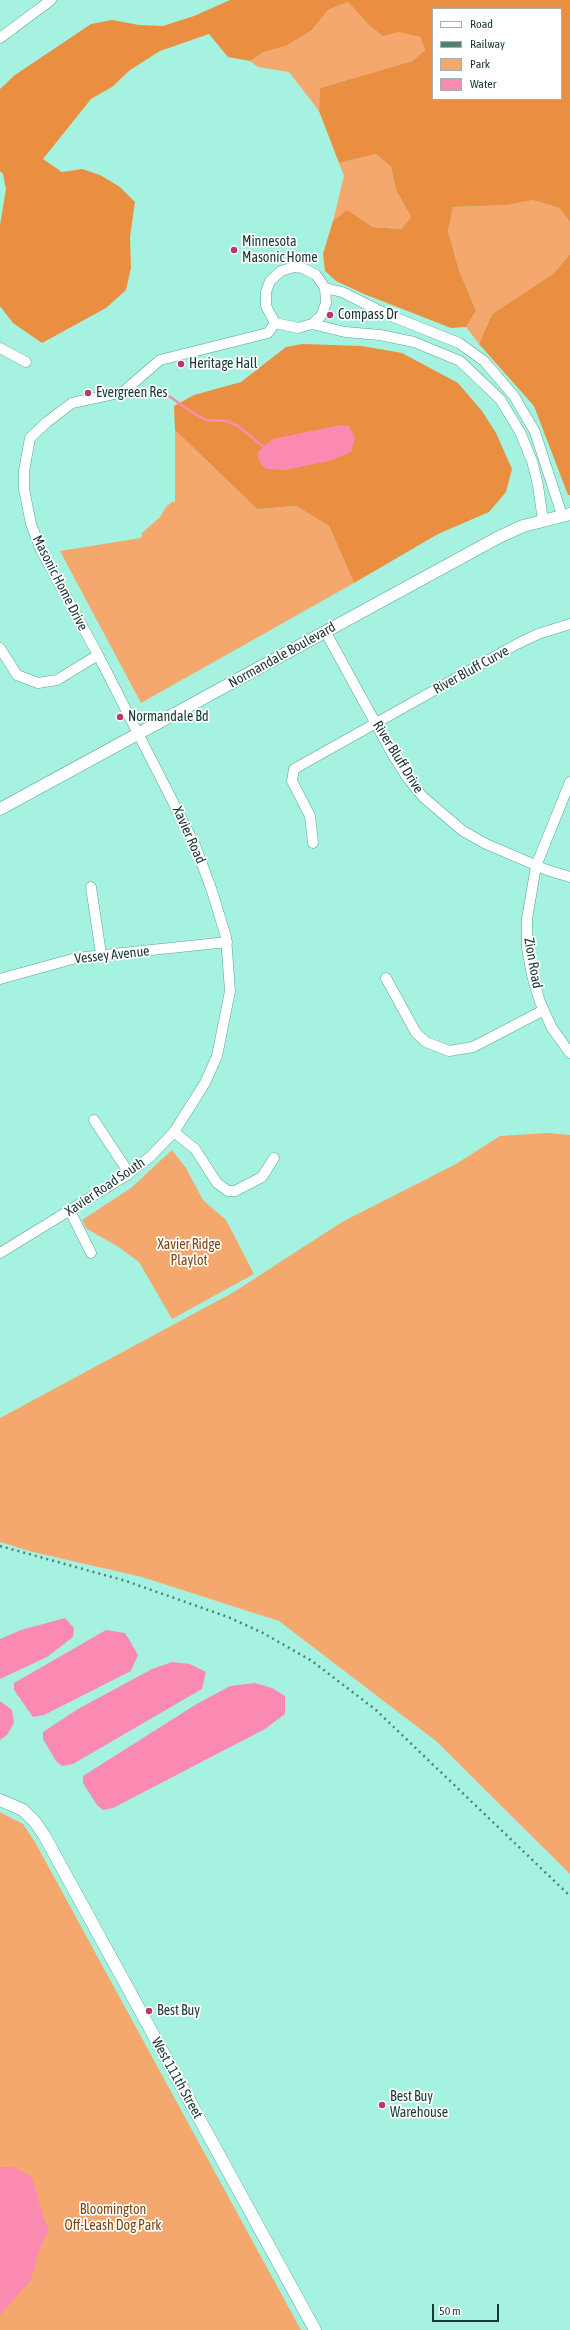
<!DOCTYPE html>
<style>
body{margin:0}
#map{position:relative;width:570px;height:2330px;overflow:hidden;background:#a6f2e0;font-family:"Asap Condensed",sans-serif}
canvas{display:block}
.legend{position:absolute;left:432px;top:8px;width:130px;height:92px;box-sizing:border-box;background:#fff;border:1px solid #a3b0ad;margin:0;padding:5px 7px;list-style:none;font-size:12px;color:#193932}
.legend li{display:flex;align-items:center;gap:8px;height:20px}
.legend b{width:20px;border:1px solid #a3b0ad}
.scale{position:absolute;left:432px;top:2304px;width:67px;height:18px;box-sizing:border-box;border:2px solid #193932;border-top:0;padding-left:5px;font-size:12px;line-height:14px;white-space:nowrap;color:#193932;-webkit-text-stroke:3px #fff;paint-order:stroke}
</style>
<div id="map">
<canvas width="570" height="2330"></canvas>
<ul class="legend">
<li><b style="height:5px;background:#fff"></b>Road</li>
<li><b style="height:5px;background:#508176"></b>Railway</li>
<li><b style="height:11px;background:#f4a86d"></b>Park</li>
<li><b style="height:11px;background:#fb8ab3"></b>Water</li>
</ul>
<div class="scale">50 m</div>
</div>
<script>
const ctx = document.querySelector('canvas').getContext('2d');
ctx.lineJoin = 'round';
function fill(path, color) { ctx.fillStyle = color; ctx.fill(path, 'evenodd'); }
const toPath = rows => new Path2D(rows.map(r => 'M' + r).join(''));
function trace(path, color, width, dash) { ctx.strokeStyle = color; ctx.lineWidth = width; ctx.lineCap = dash ? 'butt' : 'round'; ctx.setLineDash(dash || []); ctx.stroke(path); }
function drawText(font, color, halo, rows, align = 'center') {
  ctx.font = font + ' "Asap Condensed",sans-serif'; ctx.lineWidth = 3.5; ctx.setLineDash([]); ctx.textBaseline = 'middle'; ctx.strokeStyle = halo; ctx.fillStyle = color; for (const [text, x, y, turn = 0] of rows) {
    ctx.save(); ctx.translate(x, y); ctx.rotate((+turn || 0) * Math.PI / 180); ctx.textAlign = isNaN(turn) ? turn : align; if (halo) ctx.strokeText(text, 0, 0); ctx.fillText(text, 0, 0); ctx.restore();
  }
}
fill(toPath([
 [348,2,368,24,420,37,425,50,412,61,320,88,319,111,289,72,258,67,250,61,264,52,286,46,311,31,328,10],
 [376,154,391,167,396,190,411,217,401,229,373,227,347,211,333,221,344,176,339,163],
 [533,200,561,208,570,222,570,254,553,274,492,314,479,344,466,327,476,311,459,270,448,231,453,207,508,205],
 [175,430,257,509,296,506,329,526,354,583,141,703,60,551,141,538,142,533,160,517,166,507,172,502,175,502],
 [547,1133,570,1135,570,1874,436,1741,279,1621,142,1577,33,1552,0,1542,0,1418,234,1292,342,1222,456,1164,500,1136],
 [172,1150,186,1168,203,1200,226,1220,254,1274,172,1319,139,1262,117,1246,87,1229,82,1220,131,1188],
 [0,1812,23,1824,35,1842,301,2330,0,2330]
]), '#f4a86d');
fill(toPath([
 [230,0,570,0,570,222,560,208,533,200,508,205,453,207,448,231,459,270,476,311,466,327,451,328,364,294,336,281,325,271,323,254,333,221,347,210,373,227,401,229,411,217,396,190,391,167,376,154,339,163,319,111,320,88,412,61,425,50,420,37,398,32,383,36,368,24,348,2,328,10,311,31,286,46,264,52,250,61,228,57,209,34,160,51,130,70,112,87,91,99,43,159,62,172,82,169,100,175,120,187,135,202,130,237,131,268,126,290,106,308,42,343,13,323,0,306,0,225,6,189,3,174,0,171,0,89,15,75,91,24,112,20,139,25,163,26,194,16],
 [433,9,561,9,561,99,433,99],
 [570,254,570,495,568,495,534,406,479,344,492,314,553,274],
 [302,344,362,346,402,353,458,383,482,411,496,433,512,469,506,492,489,512,438,534,354,583,329,526,296,506,257,509,175,430,174,406,194,395,241,382,286,347]
]), '#ea8f42');
fill(toPath([
 [340,425,349,426,355,438,351,452,329,461,285,470,266,469,260,463,257,453,273,439],
 [65,1618,74,1628,73,1637,47,1657,0,1679,0,1639,21,1630],
 [106,1630,125,1633,130,1641,138,1655,131,1671,44,1715,33,1717,14,1690,14,1683],
 [172,1662,190,1664,206,1672,202,1689,73,1764,62,1766,56,1761,43,1739,43,1732,78,1709,152,1669],
 [255,1683,272,1688,285,1696,285,1714,265,1729,113,1808,103,1810,97,1805,83,1783,83,1776,195,1705,230,1686],
 [0,1701,12,1710,14,1723,7,1735,0,1740],
 [0,2167,14,2167,32,2177,44,2219,49,2229,39,2250,31,2280,0,2315]
]), '#fb8ab3');
trace(toPath([
 [166,394,190,411,206,420,227,421,238,426,264,447]
]), '#fb8ab3', 2.5);
const minor = toPath([
 [0,38,51,0],
 [294,267,303,268,316,275,325,288,326,303,321,316,312,324,298,328,275,323,266,306,266,292,270,281,281,271,294,267],
 [325,288,342,292,386,314,459,343,484,361,514,396,535,432,562,515],
 [312,324,345,332,380,335,414,342,460,361,500,399,520,432,532,461,538,485,543,521],
 [0,348,26,362],
 [325,631,393,755,407,777,423,797,463,831,486,844,547,870,570,877],
 [0,648,17,675,38,683,57,680,98,655],
 [570,782,536,866,527,919,527,948,532,975,540,1002,552,1028,570,1053],
 [313,843,310,816,292,781,294,769,517,644,538,634,570,624],
 [91,887,101,954],
 [386,978,416,1033,426,1042,449,1051,473,1047,544,1010],
 [0,979,76,958,227,942],
 [94,1120,129,1173],
 [174,1132,195,1149,217,1183,228,1191,235,1191,262,1177,274,1158],
 [70,1211,91,1253],
 [0,1253,127,1175,151,1156,174,1132,205,1083,217,1056,230,991,226,937,212,891,195,845,98,655,41,550,31,524,24,489,24,471,30,438,47,422,72,403,123,392,160,360,268,333,275,323]
]);
const tertiary = toPath([
 [0,809,499,537,523,526,570,514],
 [0,1800,23,1810,35,1822,44,1835,315,2330]
]);
trace(minor, '#5aa594', 11);
trace(tertiary, '#5aa594', 13);
trace(minor, '#fff', 10);
trace(tertiary, '#fff', 12);
trace(toPath([
 [0,1546,126,1581,228,1617,263,1633,312,1661,376,1710,570,1896]
]), '#508176', 2.5, [2, 4]);
for (const [x, y, r, color] of [
 [234,250,4,"#be3572"],
 [330,315,4,"#be3572"],
 [181,364,4,"#be3572"],
 [88,393,4,"#be3572"],
 [120,717,4,"#be3572"],
 [149,2011,4,"#be3572"],
 [382,2105,4,"#be3572"]
]) { const dot = new Path2D(); dot.arc(x, y, r, 0, 2 * Math.PI); ctx.fillStyle = color; ctx.fill(dot); trace(dot, '#fff', 1.5); }
drawText('14px', '#193932', '#fff', [
 ["Minnesota",242,242],
 ["Masonic Home",242,258],
 ["Compass Dr",338,315],
 ["Heritage Hall",189,364],
 ["Evergreen Res",96,393],
 ["Normandale Bd",128,717],
 ["Best Buy",157,2011],
 ["Best Buy",390,2097],
 ["Warehouse",390,2113]
], 'left');
drawText('14px', '#193932', '#fff', [
 ["Masonic Home Drive",60,583,63],
 ["Normandale Boulevard",282,655,-29],
 ["River Bluff Curve",471,670,-29],
 ["River Bluff Drive",398,757,58],
 ["Xavier Road",189,835,66],
 ["Vessey Avenue",112,955,-6],
 ["Zion Road",533,963,80],
 ["Xavier Road South",105,1187,-34],
 ["West 111th Street",177,2078,61]
]);
drawText('14px', '#80450b', '#fff', [
 ["Xavier Ridge",189,1245],
 ["Playlot",189,1261],
 ["Bloomington",113,2210],
 ["Off-Leash Dog Park",113,2226]
]);
</script>
